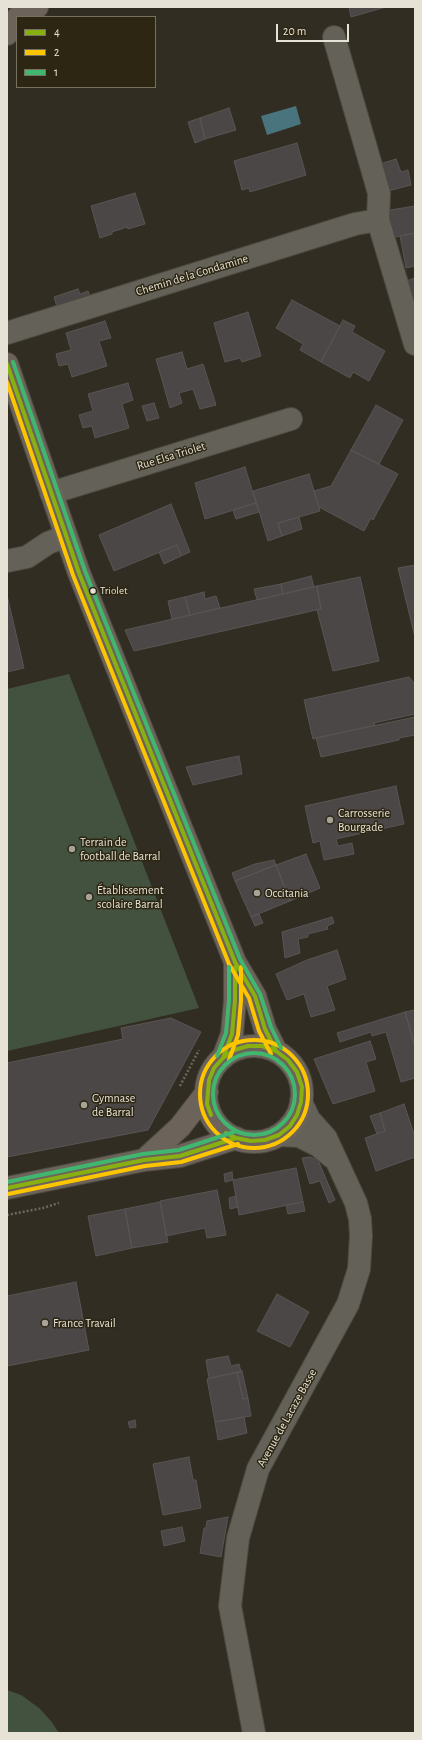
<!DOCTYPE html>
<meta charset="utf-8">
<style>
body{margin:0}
#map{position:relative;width:422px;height:1740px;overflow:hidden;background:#312d22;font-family:"Alegreya Sans",sans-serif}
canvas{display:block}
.frame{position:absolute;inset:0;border:8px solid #e6e2d6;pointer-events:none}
.legend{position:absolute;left:16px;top:16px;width:140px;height:72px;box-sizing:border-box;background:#2c2613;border:1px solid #767161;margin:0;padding:5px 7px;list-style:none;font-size:12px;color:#e6e2d6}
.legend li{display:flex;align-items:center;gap:8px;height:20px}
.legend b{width:20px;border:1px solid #767161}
.scale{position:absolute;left:276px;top:24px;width:73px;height:18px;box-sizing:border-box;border:2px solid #e6e2d6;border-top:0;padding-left:5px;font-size:12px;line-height:14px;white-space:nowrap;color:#e6e2d6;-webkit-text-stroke:3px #2c2613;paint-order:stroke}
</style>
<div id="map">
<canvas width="422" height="1740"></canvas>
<div class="frame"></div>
<ul class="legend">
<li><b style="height:5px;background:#89b011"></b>4</li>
<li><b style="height:5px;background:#fdc400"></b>2</li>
<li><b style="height:5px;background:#40b66e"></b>1</li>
</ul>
<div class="scale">20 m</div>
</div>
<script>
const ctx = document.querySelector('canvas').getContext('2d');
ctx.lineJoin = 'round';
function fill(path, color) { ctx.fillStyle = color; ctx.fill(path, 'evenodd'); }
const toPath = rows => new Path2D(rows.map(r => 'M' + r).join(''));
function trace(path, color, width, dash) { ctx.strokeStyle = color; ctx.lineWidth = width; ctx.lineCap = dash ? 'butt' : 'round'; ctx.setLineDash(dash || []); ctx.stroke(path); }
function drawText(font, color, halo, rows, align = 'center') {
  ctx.font = font + ' "Alegreya Sans",sans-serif'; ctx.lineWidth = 3; ctx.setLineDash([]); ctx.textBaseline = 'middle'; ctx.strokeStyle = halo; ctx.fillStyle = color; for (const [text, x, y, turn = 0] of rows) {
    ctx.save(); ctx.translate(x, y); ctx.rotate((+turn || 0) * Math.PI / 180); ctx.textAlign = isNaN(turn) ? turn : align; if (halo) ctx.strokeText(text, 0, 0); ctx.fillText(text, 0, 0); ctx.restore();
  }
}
fill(toPath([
 [69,674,199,1008,7,1051,7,689],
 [7,1690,21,1695,39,1708,51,1721,59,1733,7,1733]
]), '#43523e');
fill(toPath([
 [296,106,301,124,267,135,261,116]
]), '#4a747d');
const building = toPath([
 [349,7,386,7,351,17,349,7],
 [229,108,236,130,205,139,200,118,229,108],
 [200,118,205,139,195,143,188,122,200,118],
 [297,143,306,175,250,192,249,188,242,190,234,161,297,143],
 [396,159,401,172,408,170,411,185,384,192,377,165,396,159],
 [135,193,145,224,128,229,127,227,112,232,112,234,100,238,91,206,135,193],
 [415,206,415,233,391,238,384,211,415,206],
 [415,233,415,266,406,268,400,236,415,233],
 [415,278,415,324,403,282,415,278],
 [78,289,80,294,88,291,91,300,58,310,54,297,78,289],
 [292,300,340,326,321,362,300,350,303,344,276,328,292,300],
 [248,312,261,356,242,362,240,358,225,362,214,323,248,312],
 [343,320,355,326,352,332,385,351,369,381,353,372,350,378,321,362,343,320],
 [105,321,111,338,99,341,107,366,72,377,68,364,59,366,56,354,71,350,66,333,105,321],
 [182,352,187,369,203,364,216,405,200,409,193,389,179,393,182,403,170,408,156,359,182,352],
 [128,383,133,400,122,404,129,428,95,438,92,426,83,428,79,415,93,411,88,394,128,383],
 [154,403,159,418,147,421,142,406,154,403],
 [376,405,403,420,379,464,351,450,376,405],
 [351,450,398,474,373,520,371,518,364,531,319,507,314,491,331,486,351,450],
 [245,467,256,503,205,519,195,483,245,467],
 [309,474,320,511,278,523,282,536,268,541,253,491,309,474],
 [256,503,259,512,236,519,233,510,256,503],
 [171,504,190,552,181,556,177,545,114,571,99,535,171,504],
 [299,517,302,529,282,536,278,523,299,517],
 [177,545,181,556,164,564,159,552,177,545],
 [415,565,415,637,398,568,415,565],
 [311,576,314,587,283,594,281,584,311,576],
 [360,577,379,661,333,671,317,610,321,609,317,586,360,577],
 [281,584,283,594,257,600,254,589,281,584],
 [317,586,321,609,134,651,125,630,317,586],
 [204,592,205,599,216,596,220,608,190,615,185,597,204,592],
 [7,595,24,668,7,672,7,595],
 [185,597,190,615,172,619,168,601,185,597],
 [409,677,415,684,415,714,374,723,375,725,313,739,304,700,409,677],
 [415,717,415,735,399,738,399,740,321,757,316,738,415,717],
 [239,756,242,774,193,785,186,767,239,756],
 [396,786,404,824,336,839,338,846,352,843,354,854,324,860,320,841,313,843,305,806,396,786],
 [306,854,320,888,290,901,276,865,306,854],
 [274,860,276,865,235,881,232,873,255,864,274,860],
 [276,865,290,901,251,917,235,881,276,865],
 [259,914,263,923,255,926,251,917,259,914],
 [332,917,334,923,327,926,328,929,308,934,308,937,298,939,300,953,285,958,282,932,332,917],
 [337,950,346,979,327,986,335,1010,311,1017,304,994,287,1000,276,974,307,960,337,950],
 [415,1010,415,1047,405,1012,415,1010],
 [405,1012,415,1047,415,1078,401,1082,386,1032,372,1036,371,1032,340,1042,337,1033,405,1012],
 [171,1018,201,1032,148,1130,7,1157,7,1063,123,1039,121,1028,171,1018],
 [370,1041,376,1059,366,1062,375,1091,333,1104,314,1059,370,1041],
 [404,1104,415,1137,415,1157,376,1171,365,1138,385,1131,380,1113,404,1104],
 [380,1113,385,1131,377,1134,370,1116,380,1113],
 [310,1157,318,1160,335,1200,329,1203,320,1181,310,1184,302,1158,310,1157],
 [296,1168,303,1202,239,1215,233,1180,296,1168],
 [232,1172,233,1180,225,1182,224,1174,232,1172],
 [217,1190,226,1235,207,1238,205,1228,166,1236,160,1201,217,1190],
 [236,1196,238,1207,230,1209,229,1198,236,1196],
 [160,1202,168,1242,132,1248,125,1209,160,1202],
 [303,1202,305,1211,288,1214,286,1205,303,1202],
 [125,1209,132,1248,96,1256,88,1216,125,1209],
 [76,1282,89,1350,7,1366,7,1296,76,1282],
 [277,1294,309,1312,290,1347,257,1331,277,1294],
 [228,1356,231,1366,239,1364,241,1372,209,1378,206,1360,228,1356],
 [242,1371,248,1398,243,1399,237,1372,242,1371],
 [237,1372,243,1399,248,1398,251,1416,215,1422,207,1379,237,1372],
 [244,1417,247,1433,218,1440,215,1422,244,1417],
 [135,1420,136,1427,130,1428,128,1422,135,1420],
 [189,1457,193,1480,196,1480,201,1508,163,1515,153,1464,189,1457],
 [228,1517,221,1557,200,1553,204,1528,206,1528,207,1521,228,1517],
 [182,1527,185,1541,164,1546,161,1531,182,1527]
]);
fill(building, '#4a4746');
trace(building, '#585554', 1);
const minor = toPath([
 [334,37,379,193,378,220,415,344],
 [7,333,355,224,378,220],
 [51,493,291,419],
 [7,561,27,557,48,543,66,536],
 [279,1135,299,1136,319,1146,332,1157],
 [254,1733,230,1606,238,1538,258,1469,348,1304,359,1269,361,1236,360,1219,356,1203,326,1138,309,1119,301,1102]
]);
const major = toPath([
 [18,17,37,7],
 [7,34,17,24],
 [7,364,79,573,235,962,255,996,265,1029,276,1051],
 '206 1094a48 48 0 1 1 96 0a48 48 0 1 1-96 0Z',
 [223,1058,232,1034,235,1000,235,963],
 [144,1160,180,1127,207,1092],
 [7,1188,144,1160,180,1156,236,1138]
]);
trace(minor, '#4d4a40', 24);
trace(major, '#4d4a40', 24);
trace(toPath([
 [180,1086,199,1050],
 [7,1215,43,1208,59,1203]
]), '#6b6861', 2.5, [2, 2]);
trace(minor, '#646158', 22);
trace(major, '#6c635b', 22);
trace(toPath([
 [7,364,79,573,235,962,255,996,265,1029,276,1051],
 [223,1058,232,1034,235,1000,235,967],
 [211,1115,207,1104,209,1080,214,1068,223,1058,234,1050,248,1046,262,1046,276,1051,288,1060,297,1072,302,1087,301,1102,297,1115,290,1126,279,1135,265,1140,251,1141,236,1138,226,1133],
 [7,1188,144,1160,180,1156,236,1138]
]), '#89b011', 4);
trace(toPath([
 [7,382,73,575,229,964,249,998,259,1031,271,1054],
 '200 1094a54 54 0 1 1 108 0a54 54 0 1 1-108 0Z',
 [229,1060,238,1035,241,1001,241,967],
 [8,1194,145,1166,181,1162,238,1144]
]), '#fdc400', 4);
trace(toPath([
 [13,362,85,571,240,959,260,994,271,1027,281,1048],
 '213 1094a41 41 0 1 1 82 0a41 41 0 1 1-82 0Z',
 [217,1056,226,1033,229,1000,229,967],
 [7,1182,143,1154,179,1150,234,1132]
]), '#40b66e', 4);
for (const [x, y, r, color] of [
 [93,591,3.5,"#e6e2d6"],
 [330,820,4,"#a7a397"],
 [72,849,4,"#a7a397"],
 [257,893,4,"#a7a397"],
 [89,897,4,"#a7a397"],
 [84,1105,4,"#a7a397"],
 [45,1323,4,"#a7a397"]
]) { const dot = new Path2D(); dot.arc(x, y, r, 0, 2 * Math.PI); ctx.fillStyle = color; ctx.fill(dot); trace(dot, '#2c2613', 1.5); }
drawText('11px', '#e6e2d6', '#2c2613', [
 ["Triolet",100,591]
], 'left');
drawText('12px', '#e6e2d6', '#2c2613', [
 ["Chemin de la Condamine",192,275,-17],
 ["Rue Elsa Triolet",171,456,-17],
 ["Avenue de Lacaze Basse",287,1418,-61]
]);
drawText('12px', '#e6e2d6', '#2c2613', [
 ["Carrosserie",338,813],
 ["Bourgade",338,827],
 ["Terrain de",80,842],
 ["football de Barral",80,856],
 ["Établissement",97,890],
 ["scolaire Barral",97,904],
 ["Occitania",265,893],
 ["Gymnase",92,1098],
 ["de Barral",92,1112],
 ["France Travail",53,1323]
], 'left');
</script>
